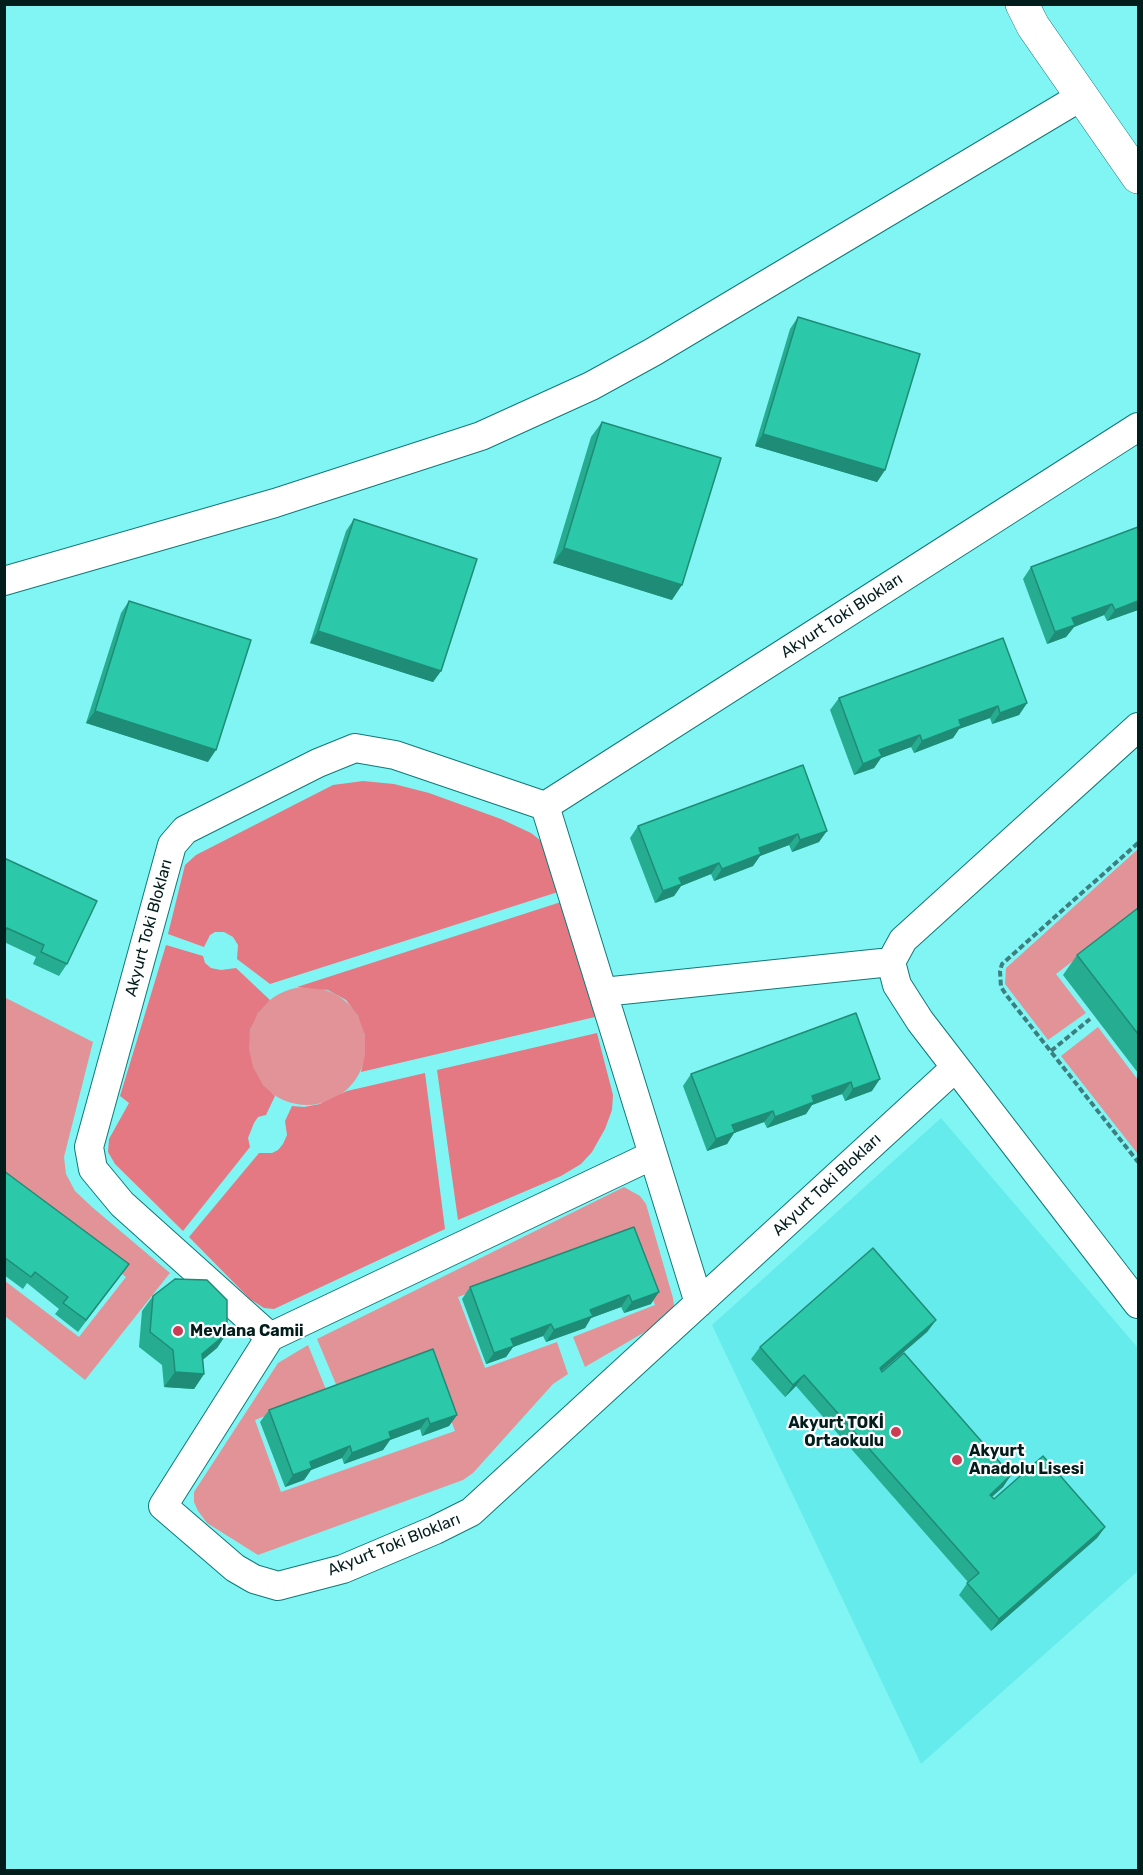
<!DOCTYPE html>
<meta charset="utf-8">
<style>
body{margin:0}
#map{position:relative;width:1143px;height:1875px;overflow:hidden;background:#80f5f4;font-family:Rubik,sans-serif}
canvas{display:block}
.frame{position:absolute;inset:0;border:6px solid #031d1d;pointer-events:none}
</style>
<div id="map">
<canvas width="1143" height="1875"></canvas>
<div class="frame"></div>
</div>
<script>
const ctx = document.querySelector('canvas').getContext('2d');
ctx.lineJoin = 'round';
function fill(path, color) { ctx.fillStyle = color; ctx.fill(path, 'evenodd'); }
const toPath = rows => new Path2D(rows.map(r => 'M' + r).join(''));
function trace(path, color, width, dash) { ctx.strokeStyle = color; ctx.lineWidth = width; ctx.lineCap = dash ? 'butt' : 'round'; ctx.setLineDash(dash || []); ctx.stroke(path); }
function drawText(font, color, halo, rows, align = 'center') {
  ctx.font = font + ' Rubik,sans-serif'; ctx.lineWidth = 4.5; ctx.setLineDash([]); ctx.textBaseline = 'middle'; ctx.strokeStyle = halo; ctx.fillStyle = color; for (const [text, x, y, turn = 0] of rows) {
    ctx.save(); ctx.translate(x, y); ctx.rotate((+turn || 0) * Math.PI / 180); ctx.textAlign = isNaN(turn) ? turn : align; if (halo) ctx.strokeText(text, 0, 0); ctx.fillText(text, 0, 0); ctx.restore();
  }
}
fill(toPath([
 [941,1118,1138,1348,1138,1571,921,1764,712,1325]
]), '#65ebeb');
fill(toPath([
 [1138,849,1138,911,1056,974,1086,1013,1048,1040,1005,984,1006,968],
 '248 1046a59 59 0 1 1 118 0a59 59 0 1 1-118 0Z',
 [4,997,93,1042,64,1157,66,1174,75,1191,92,1207,170,1273,85,1380,5,1316,5,1281,79,1337,126,1277,5,1183],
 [1098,1027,1138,1080,1138,1151,1137,1153,1061,1056],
 [624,1187,640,1196,646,1204,673,1298,674,1306,655,1326,585,1367,573,1337,655,1305,627,1234,458,1297,485,1368,557,1342,568,1374,553,1384,473,1473,463,1480,258,1555,207,1523,198,1511,194,1502,194,1492,278,1363,308,1345,327,1392,255,1420,281,1492,455,1431,427,1357,338,1389,317,1339]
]), '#e29398');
fill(toPath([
 [363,781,394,784,429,793,501,819,531,833,540,840,548,852,558,892,270,984,237,959,238,945,233,937,224,932,215,932,210,935,204,947,168,934,185,865,196,855,333,785],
 [561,902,595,1017,361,1072,365,1055,365,1035,358,1016,346,1000,328,990,297,987],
 [166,945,203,956,205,963,211,968,221,970,236,968,270,1000,258,1013,250,1030,249,1049,253,1067,263,1085,275,1096,266,1115,258,1117,254,1123,248,1138,250,1147,183,1231,115,1164,108,1152,109,1139,129,1103,120,1096],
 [597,1033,613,1095,612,1110,605,1129,592,1152,581,1164,561,1176,458,1220,437,1070],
 [425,1073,445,1229,274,1309,264,1308,250,1299,189,1237,259,1153,272,1153,278,1150,283,1144,287,1135,285,1121,292,1106,304,1107,320,1104,347,1091]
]), '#e47983');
const street = toPath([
 [4,581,275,503,481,436,591,386,653,352,1082,96],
 [1138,727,903,940,891,962,897,985,920,1021,1138,1304],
 [545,806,1138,427],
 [545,806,699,1303],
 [603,992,891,962],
 [653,1155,270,1337,163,1506,235,1568,254,1579,278,1586,343,1569,435,1530,471,1512,955,1068],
 [270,1337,122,1204,93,1169,89,1147,172,845,185,830,318,763,355,748,395,755,545,806]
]);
const secondary = toPath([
 [1022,4,1033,26,1138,177]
]);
trace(street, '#117878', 30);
trace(secondary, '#117878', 34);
trace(toPath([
 [1138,843,1002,964,1000,971,1001,987,1007,996,1138,1162],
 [1051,1051,1090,1019]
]), '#3c7f7f', 4, [6, 3]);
trace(street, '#fff', 28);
trace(secondary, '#fff', 33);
fill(toPath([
 [798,317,885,470,877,482,755,446,790,329],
 [602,422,672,600,553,563,591,437],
 [354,519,441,671,433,682,310,643,346,531],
 [1031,567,1138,610,1107,621,1104,615,1074,627,1066,637,1047,644,1023,579],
 [129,601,208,762,86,723,121,613],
 [839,698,1027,703,1019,715,992,724,990,718,959,729,953,738,914,753,911,747,881,758,874,768,854,775,830,710],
 [803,765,819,842,792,852,789,845,760,856,753,866,714,881,711,874,681,886,674,896,655,903,630,838,638,826],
 [4,858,67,964,59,976,33,964,36,957,4,942],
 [1138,908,1138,1073,1063,975,1077,955],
 [856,1013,872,1091,845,1101,842,1094,812,1105,806,1114,767,1128,764,1122,734,1133,727,1144,707,1151,683,1086,691,1074],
 [4,1171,120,1276,78,1332,55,1314,59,1309,27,1283,23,1289,4,1275],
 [634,1227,651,1304,624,1313,621,1307,591,1318,585,1328,546,1342,543,1336,513,1347,506,1357,486,1364,462,1299,470,1287],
 [153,1296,227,1333,217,1348,203,1359,204,1374,194,1389,164,1387,162,1365,139,1347,142,1311],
 [936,1320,927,1332,882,1371,1011,1475,1003,1487,992,1497,994,1499,1105,1527,1097,1538,991,1631,959,1595,968,1582,796,1386,785,1397,751,1359,760,1347],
 [269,1410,457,1415,449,1426,422,1436,420,1429,390,1440,383,1450,344,1464,342,1458,311,1470,304,1480,285,1487,260,1422]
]), '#25ac91');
fill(toPath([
 [763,434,885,470,877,482,755,446],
 [564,548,682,585,672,600,553,563],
 [1138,601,1138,610,1107,621,1115,610],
 [1112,604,1104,615,1074,627,1066,637,1047,644,1055,632,1072,618],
 [318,631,441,671,433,682,310,643],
 [1027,703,1019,715,992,724,1000,713],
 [998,706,990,718,959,729,953,738,914,753,922,741,959,720],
 [95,711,216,750,208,762,86,723],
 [920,735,911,747,881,758,874,768,854,775,863,764,879,750],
 [827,831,819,842,792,852,800,840],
 [798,834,789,845,760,856,753,866,714,881,722,869,759,848],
 [719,863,711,874,681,886,674,896,655,903,663,891,679,878],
 [880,1079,872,1091,845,1101,853,1089],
 [851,1082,842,1094,812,1105,806,1114,767,1128,775,1117,812,1096],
 [773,1111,764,1122,734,1133,727,1144,707,1151,716,1139,732,1125],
 [659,1292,651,1304,624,1313,632,1302],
 [629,1295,621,1307,591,1318,585,1328,546,1342,554,1330,590,1310],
 [936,1320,927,1332,871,1380,880,1368],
 [551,1324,543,1336,513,1347,506,1357,486,1364,494,1353,511,1339],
 [227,1333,217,1348,192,1369,202,1354],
 [175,1372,204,1374,194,1389,164,1387],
 [804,1375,796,1386,785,1397,793,1385],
 [457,1415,449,1426,422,1436,430,1424],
 [428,1418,420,1429,390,1440,383,1450,344,1464,352,1453,389,1432],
 [350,1446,342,1458,311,1470,304,1480,285,1487,293,1475,310,1462],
 [1011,1475,1003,1487,981,1506,990,1495],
 [1105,1527,1097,1538,991,1631,999,1619]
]), '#1e8c76');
const building = toPath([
 [798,317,920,354,885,470,763,434,798,317],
 [602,422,721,458,682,585,564,548,602,422],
 [354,519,477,559,441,671,318,631,354,519],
 [1138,527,1138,601,1115,610,1112,604,1072,618,1075,625,1055,632,1031,567,1138,527],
 [129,601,251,640,216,750,95,711,129,601],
 [1003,638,1027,703,1000,713,998,706,959,720,961,726,922,741,920,735,879,750,882,756,863,764,839,698,1003,638],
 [803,765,827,831,800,840,798,834,759,848,761,854,722,869,719,863,679,878,682,884,663,891,638,826,803,765],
 [4,858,97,901,67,964,41,952,44,945,7,928,4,933,4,858],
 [1138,908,1138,1034,1077,955,1138,908],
 [856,1013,880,1079,853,1089,851,1082,812,1096,814,1102,775,1117,773,1111,732,1125,735,1132,716,1139,691,1074,856,1013],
 [4,1171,129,1264,86,1320,63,1303,68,1297,35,1272,31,1277,4,1257,4,1171],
 [634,1227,659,1292,632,1302,629,1295,590,1310,593,1316,554,1330,551,1324,511,1339,514,1346,494,1353,470,1287,634,1227],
 [873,1248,936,1320,880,1368,882,1372,904,1353,1011,1475,990,1495,994,1499,1043,1456,1105,1527,999,1619,967,1583,979,1573,804,1375,793,1385,760,1347,873,1248],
 [175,1279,207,1280,227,1300,227,1333,202,1354,204,1374,175,1372,173,1350,150,1332,153,1296,175,1279],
 [433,1349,457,1415,430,1424,428,1418,389,1432,391,1438,352,1453,350,1446,310,1462,312,1468,293,1475,269,1410,433,1349]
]);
fill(building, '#2bc8a9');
trace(building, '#1e8c76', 1.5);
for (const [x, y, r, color] of [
 [178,1331,6,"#cc3c55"],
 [896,1432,6,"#cc3c55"],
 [957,1460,6,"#cc3c55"]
]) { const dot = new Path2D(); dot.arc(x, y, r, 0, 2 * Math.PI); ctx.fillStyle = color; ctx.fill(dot); trace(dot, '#fff', 2); }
drawText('16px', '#031d1d', '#fff', [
 ["Akyurt Toki Blokları",842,616,-33],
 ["Akyurt Toki Blokları",149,928,-75],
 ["Akyurt Toki Blokları",827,1185,-43],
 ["Akyurt Toki Blokları",394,1545,-22]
]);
drawText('bold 16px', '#031d1d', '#fff', [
 ["Mevlana Camii",190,1331],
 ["Akyurt TOKİ",884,1423,"right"],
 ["Ortaokulu",884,1441,"right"],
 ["Akyurt",969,1451],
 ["Anadolu Lisesi",969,1469]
], 'left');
</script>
